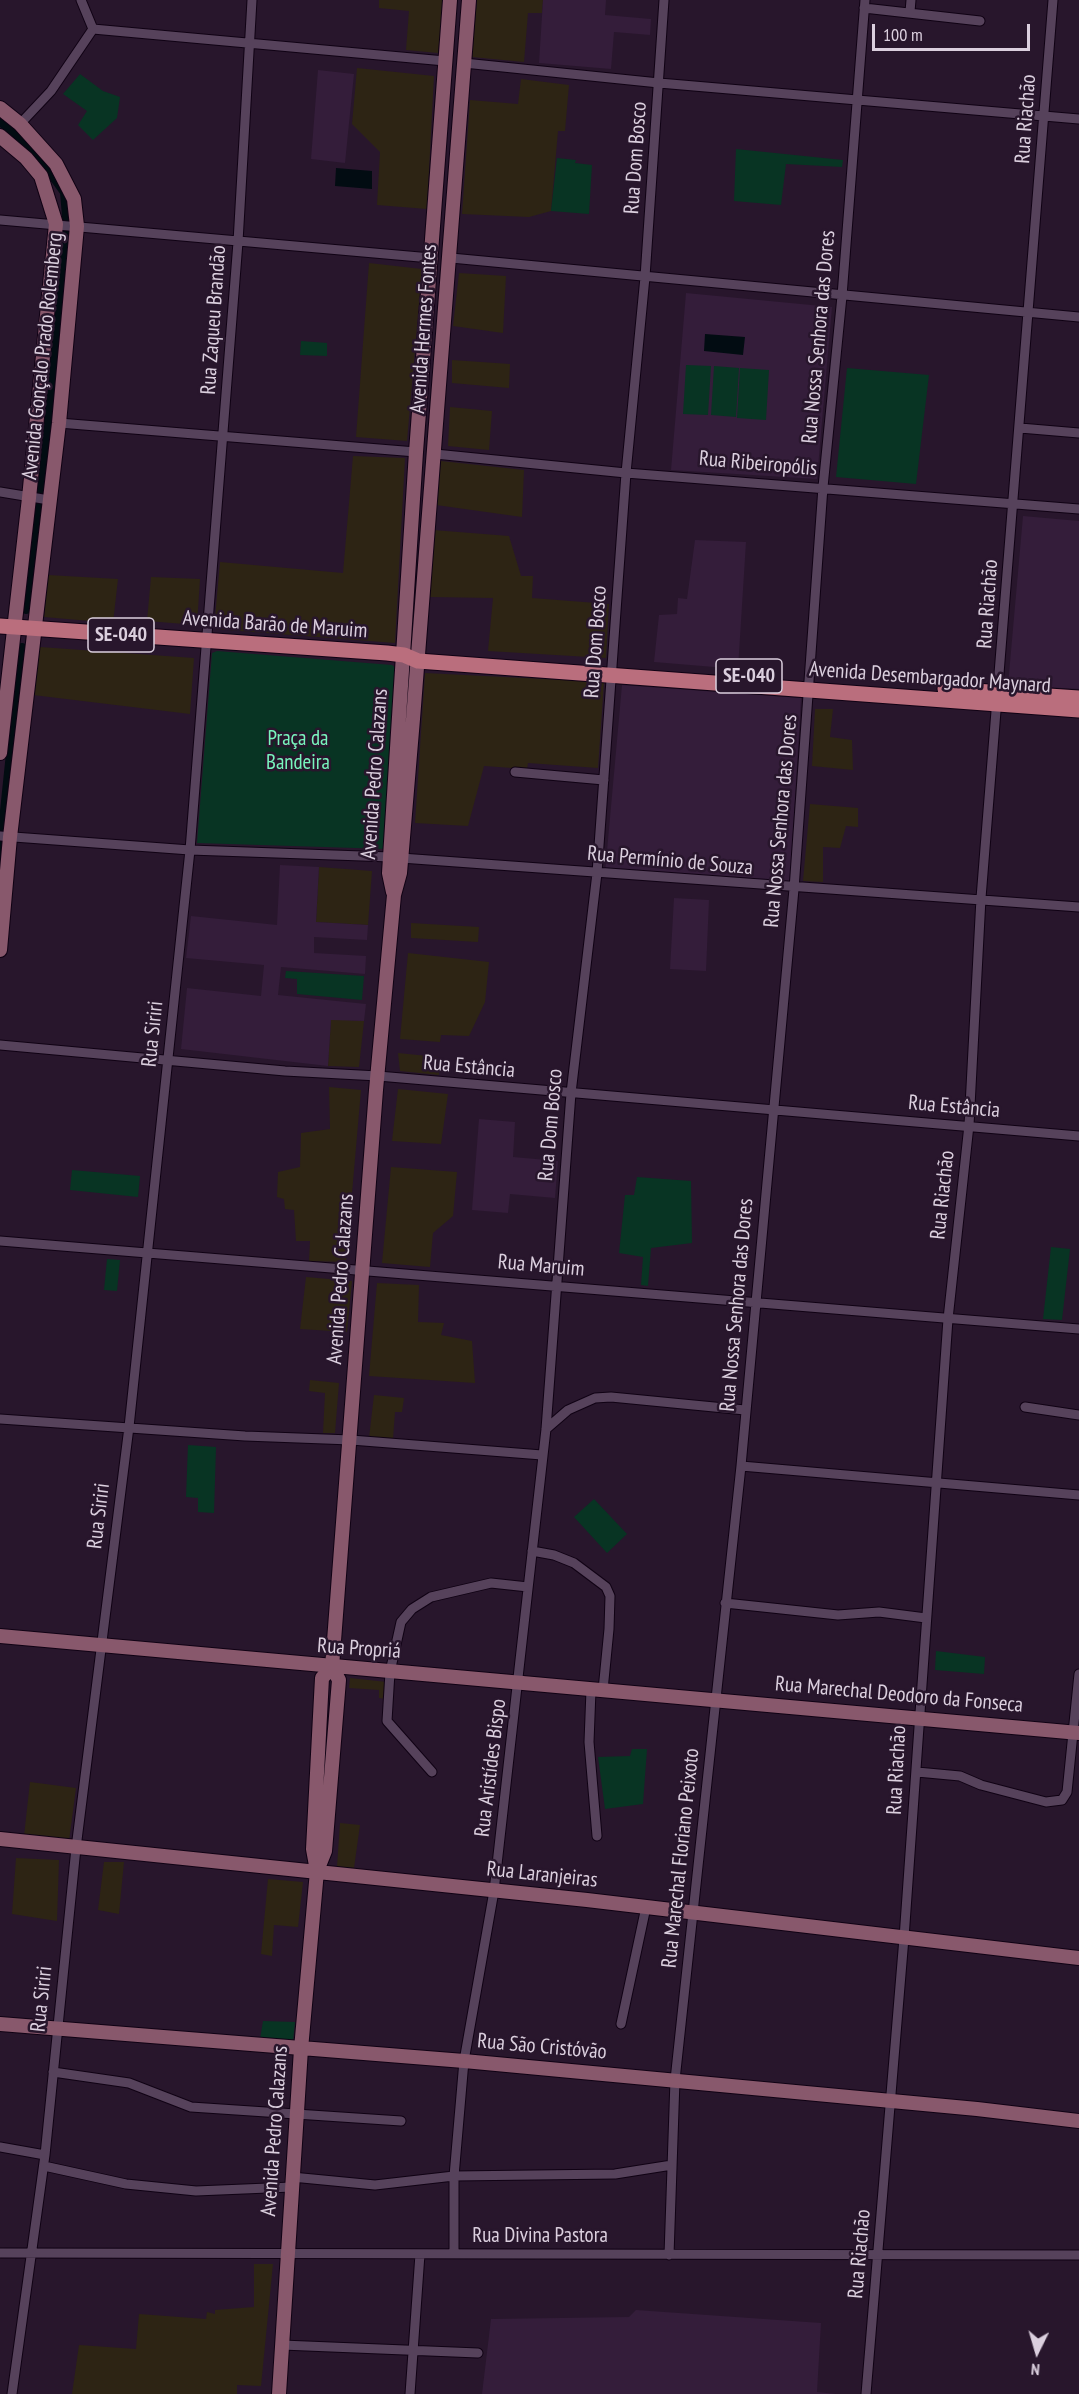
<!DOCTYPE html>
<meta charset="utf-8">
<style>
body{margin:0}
#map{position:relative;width:1079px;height:2394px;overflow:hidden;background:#28162c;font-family:"PT Sans Narrow",sans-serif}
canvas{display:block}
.north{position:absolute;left:1007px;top:2322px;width:60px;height:60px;-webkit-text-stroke:4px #28162c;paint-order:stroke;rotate:185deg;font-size:16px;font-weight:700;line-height:24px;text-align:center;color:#dbcfde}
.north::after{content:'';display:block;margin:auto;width:21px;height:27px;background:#dbcfde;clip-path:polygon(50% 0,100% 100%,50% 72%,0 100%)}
.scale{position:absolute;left:872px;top:24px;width:158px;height:27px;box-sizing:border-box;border:3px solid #dbcfde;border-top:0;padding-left:8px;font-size:18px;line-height:21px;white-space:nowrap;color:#dbcfde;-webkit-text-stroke:4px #28162c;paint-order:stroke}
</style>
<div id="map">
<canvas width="1079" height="2394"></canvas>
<div class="north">N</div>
<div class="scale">100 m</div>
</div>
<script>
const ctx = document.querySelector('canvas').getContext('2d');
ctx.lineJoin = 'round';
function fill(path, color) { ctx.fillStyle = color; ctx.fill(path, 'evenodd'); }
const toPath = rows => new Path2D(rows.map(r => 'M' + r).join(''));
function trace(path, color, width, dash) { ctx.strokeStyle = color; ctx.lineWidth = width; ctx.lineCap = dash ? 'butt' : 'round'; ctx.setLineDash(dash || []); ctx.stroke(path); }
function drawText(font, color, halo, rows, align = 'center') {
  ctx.font = font + ' "PT Sans Narrow",sans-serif'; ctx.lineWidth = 5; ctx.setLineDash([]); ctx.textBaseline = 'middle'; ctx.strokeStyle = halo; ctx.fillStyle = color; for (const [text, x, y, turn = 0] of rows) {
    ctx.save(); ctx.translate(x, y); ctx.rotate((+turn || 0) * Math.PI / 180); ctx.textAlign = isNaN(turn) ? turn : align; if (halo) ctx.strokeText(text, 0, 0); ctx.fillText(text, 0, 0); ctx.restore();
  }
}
fill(toPath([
 [379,0,444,0,438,53,406,50,409,11,379,8],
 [477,0,543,0,542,13,528,13,524,62,472,57],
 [357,68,434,76,427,209,377,205,380,152,352,124],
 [521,79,569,85,565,131,558,131,551,211,529,217,462,214,470,100,518,104],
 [369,263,422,269,407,441,356,437],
 [459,273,506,276,503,333,453,326],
 [452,360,510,364,509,388,452,383],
 [450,407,492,411,489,450,448,446],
 [353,456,405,458,395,643,214,629,220,562,343,573],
 [441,461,524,470,522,517,436,505],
 [433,530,509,536,521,576,533,576,532,598,609,604,606,658,488,651,493,598,430,597],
 [48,575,118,579,113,623,44,617],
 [151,577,200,579,197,625,147,621],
 [40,647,194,658,190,714,33,695],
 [425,673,604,682,598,768,528,763,527,769,484,766,468,826,415,823],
 [815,709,833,709,830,737,852,740,853,770,812,766],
 [810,804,858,808,858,827,846,826,840,848,823,847,823,882,803,881],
 [319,867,372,871,368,925,316,922],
 [411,923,479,927,478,942,411,938],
 [408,953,489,962,485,1002,469,1036,441,1035,440,1042,400,1039],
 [331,1019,364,1021,359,1067,328,1066],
 [398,1053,438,1057,439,1075,400,1071],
 [329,1087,361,1090,346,1262,309,1261,310,1241,296,1241,294,1210,285,1209,284,1199,277,1197,278,1172,300,1167,301,1133,330,1129],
 [398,1089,448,1094,441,1144,392,1141],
 [391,1167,457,1172,453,1216,433,1233,430,1267,382,1263],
 [306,1277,352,1281,347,1332,300,1329],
 [377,1283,419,1285,418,1322,444,1323,441,1335,472,1341,475,1383,369,1376],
 [310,1380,339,1383,335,1433,323,1433,325,1393,309,1391],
 [374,1395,404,1398,402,1412,395,1412,393,1439,369,1438],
 [350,1678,387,1682,386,1699,379,1698,379,1690,349,1688],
 [30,1782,76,1788,69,1841,24,1836],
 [340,1823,360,1825,354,1868,337,1867],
 [16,1858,59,1860,57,1921,12,1914],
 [104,1862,124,1862,119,1914,98,1910],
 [268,1879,303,1882,298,1927,274,1925,272,1956,261,1954],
 [254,2264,273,2264,261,2386,237,2385,237,2394,72,2394,79,2345,136,2349,139,2314,206,2319,207,2312,215,2314,215,2310,254,2307]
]), '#2d2414');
fill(toPath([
 [543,0,606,0,605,15,651,19,650,35,614,32,611,69,539,63],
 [318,70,354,74,345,163,311,159],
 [686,293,832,307,817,479,671,470],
 [1023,516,1079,521,1079,689,1008,685],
 [695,540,746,542,738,669,654,662,659,615,677,614,678,598,687,599],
 [622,685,801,698,790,884,605,873],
 [280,865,319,867,316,922,368,925,367,940,314,937,314,953,366,956,365,974,281,967,278,995,366,1004,364,1021,331,1020,328,1066,181,1049,187,988,261,996,264,965,186,958,191,916,277,925],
 [674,898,709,900,706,971,670,969],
 [479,1119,515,1122,513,1157,558,1161,555,1198,510,1194,508,1213,472,1210],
 [636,2310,821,2323,817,2392,836,2394,482,2394,491,2319,629,2317]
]), '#341d3a');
fill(toPath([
 [80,74,103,91,120,97,117,118,93,140,78,125,87,111,63,94],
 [736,149,843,160,842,167,786,164,781,205,734,201],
 [557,158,576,160,575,163,592,165,589,214,551,211],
 [301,341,327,343,327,356,300,355],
 [686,365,711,366,708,415,683,414],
 [714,366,739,368,736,417,711,415],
 [740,368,769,370,766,420,737,418],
 [847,368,929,375,916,484,836,477],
 [217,651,392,665,396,668,387,849,197,843,212,653],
 [286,971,364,976,362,1000,297,994,297,979,285,978],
 [72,1170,140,1176,138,1197,70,1190],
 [637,1177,691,1181,692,1243,651,1248,648,1286,641,1285,643,1257,619,1253,625,1195,634,1195],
 [1051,1247,1070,1249,1062,1320,1043,1319],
 [107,1259,120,1260,117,1291,104,1290],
 [188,1445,216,1447,214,1513,198,1512,198,1498,186,1497],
 [594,1499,627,1534,607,1553,574,1517],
 [936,1651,985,1657,984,1674,935,1670],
 [632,1749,647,1749,643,1804,605,1809,598,1757,630,1756],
 [263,2021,295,2022,293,2041,260,2039]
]), '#083423');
fill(toPath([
 [336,168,372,171,372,189,335,186],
 [705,334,745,337,743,355,704,351]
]), '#020c12');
trace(toPath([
 [0,120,44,163,65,192,67,216,66,250,26,609],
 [0,859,22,648]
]), '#020c12', 10);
const street = toPath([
 [81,0,93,29],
 [864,8,980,21],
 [910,12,911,0],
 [93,29,445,61],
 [464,63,659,83,1079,119],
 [20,124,51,91,93,29],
 [0,220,431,258],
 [451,258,1079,317],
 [59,423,416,452],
 [1020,428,1079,433],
 [435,454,626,473,1079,509],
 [0,492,49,500],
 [515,772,604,780],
 [0,836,190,850,391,857],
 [401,858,1079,907],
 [0,1045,285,1071,378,1076,1079,1136],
 [0,1241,1079,1329],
 [1025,1407,1079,1415],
 [0,1419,245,1436,351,1440,542,1455],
 [546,1429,568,1410,595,1398,611,1397,745,1410],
 [741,1466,1079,1495],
 [532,1551,554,1555,574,1563,606,1587,610,1596,609,1629,603,1690],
 [725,1603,838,1615,879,1612,926,1618],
 [591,1690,589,1742,597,1836],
 [432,1772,387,1721,390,1672,401,1622,412,1609,431,1597,491,1583,528,1587],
 [917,1772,960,1776,981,1785,1046,1802,1062,1800,1067,1792,1079,1674],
 [621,2024,646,1907],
 [53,2072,129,2083,191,2107,401,2121],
 [0,2147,45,2155],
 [44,2166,126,2184,196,2191,292,2187],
 [292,2177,375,2185,454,2176,615,2174,672,2165],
 [0,2253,1079,2255],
 [454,2253,454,2176,464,2061,494,1891,546,1429,571,1093,597,873,626,473,645,277,664,0],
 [669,2255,675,2080,741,1466,794,889,823,487,842,296,865,0],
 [282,2345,478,2353],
 [12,2394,45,2155,76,1848,129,1427,190,850,238,242,252,0],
 [410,2394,420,2254],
 [866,2394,904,1938,948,1319,969,1125,981,898,1053,0]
]);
const secondary = toPath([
 [0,108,20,124,56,164,74,199,77,226,59,423,10,837,0,950],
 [0,136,26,158,41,176,56,224,29,498,0,753],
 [393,892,389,873,416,452,450,0],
 [0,1636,1079,1733],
 [0,1839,587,1900,1079,1958],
 [317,1871,325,1851,339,1680,332,1667,376,1090,394,895,400,873,413,719,469,0],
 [0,2024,464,2061,977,2109,1079,2121],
 [279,2394,301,2049,317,1871,313,1849,322,1678,332,1667]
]);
const primary = toPath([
 [0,626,387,653,404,655,418,661,1079,710],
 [945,689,1079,698]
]);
trace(street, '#100214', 11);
trace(secondary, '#100214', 16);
trace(primary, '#100214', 17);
trace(street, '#56425b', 9);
trace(secondary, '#88586c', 14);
trace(primary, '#ba6e7d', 15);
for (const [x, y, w] of [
 [121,635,66],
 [749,676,66]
]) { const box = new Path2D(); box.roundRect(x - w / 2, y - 17, w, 34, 4.5); ctx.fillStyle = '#28162c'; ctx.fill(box); trace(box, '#dbcfde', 1.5); }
drawText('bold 20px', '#dbcfde', null, [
 ["SE-040",121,635],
 ["SE-040",749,676]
]);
drawText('21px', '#dbcfde', '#28162c', [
 ["Rua Riachão",1026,119,-86],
 ["Rua Dom Bosco",636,158,-86],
 ["Rua Zaqueu Brandão",214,320,-86],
 ["Avenida Hermes Fontes",424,329,-86],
 ["Rua Nossa Senhora das Dores",819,337,-85],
 ["Avenida Gonçalo Prado Rolemberg",43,356,-84],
 ["Rua Ribeiropólis",758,464,5],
 ["Rua Riachão",988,604,-86],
 ["Avenida Barão de Maruim",275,625,4],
 ["Rua Dom Bosco",596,642,-86],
 ["Avenida Desembargador Maynard",930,678,4],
 ["Avenida Pedro Calazans",375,774,-86],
 ["Rua Nossa Senhora das Dores",781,821,-85],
 ["Rua Permínio de Souza",670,861,5],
 ["Rua Siriri",153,1034,-84],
 ["Rua Estância",469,1067,5],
 ["Rua Estância",954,1107,5],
 ["Rua Dom Bosco",551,1125,-85],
 ["Rua Riachão",943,1195,-84],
 ["Rua Maruim",541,1266,5],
 ["Avenida Pedro Calazans",341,1279,-86],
 ["Rua Nossa Senhora das Dores",737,1305,-85],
 ["Rua Siriri",99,1516,-83],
 ["Rua Propriá",359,1649,4],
 ["Rua Marechal Deodoro da Fonseca",899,1695,5],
 ["Rua Aristídes Bispo",491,1768,-83],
 ["Rua Riachão",897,1770,-87],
 ["Rua Marechal Floriano Peixoto",681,1858,-84],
 ["Rua Laranjeiras",542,1875,6],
 ["Rua Siriri",42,1999,-84],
 ["Rua São Cristóvão",542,2047,5],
 ["Avenida Pedro Calazans",275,2131,-86],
 ["Rua Divina Pastora",540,2236],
 ["Rua Riachão",860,2254,-85]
]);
drawText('21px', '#78f5bd', '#28162c', [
 ["Praça da",298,739],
 ["Bandeira",298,763]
]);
</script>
